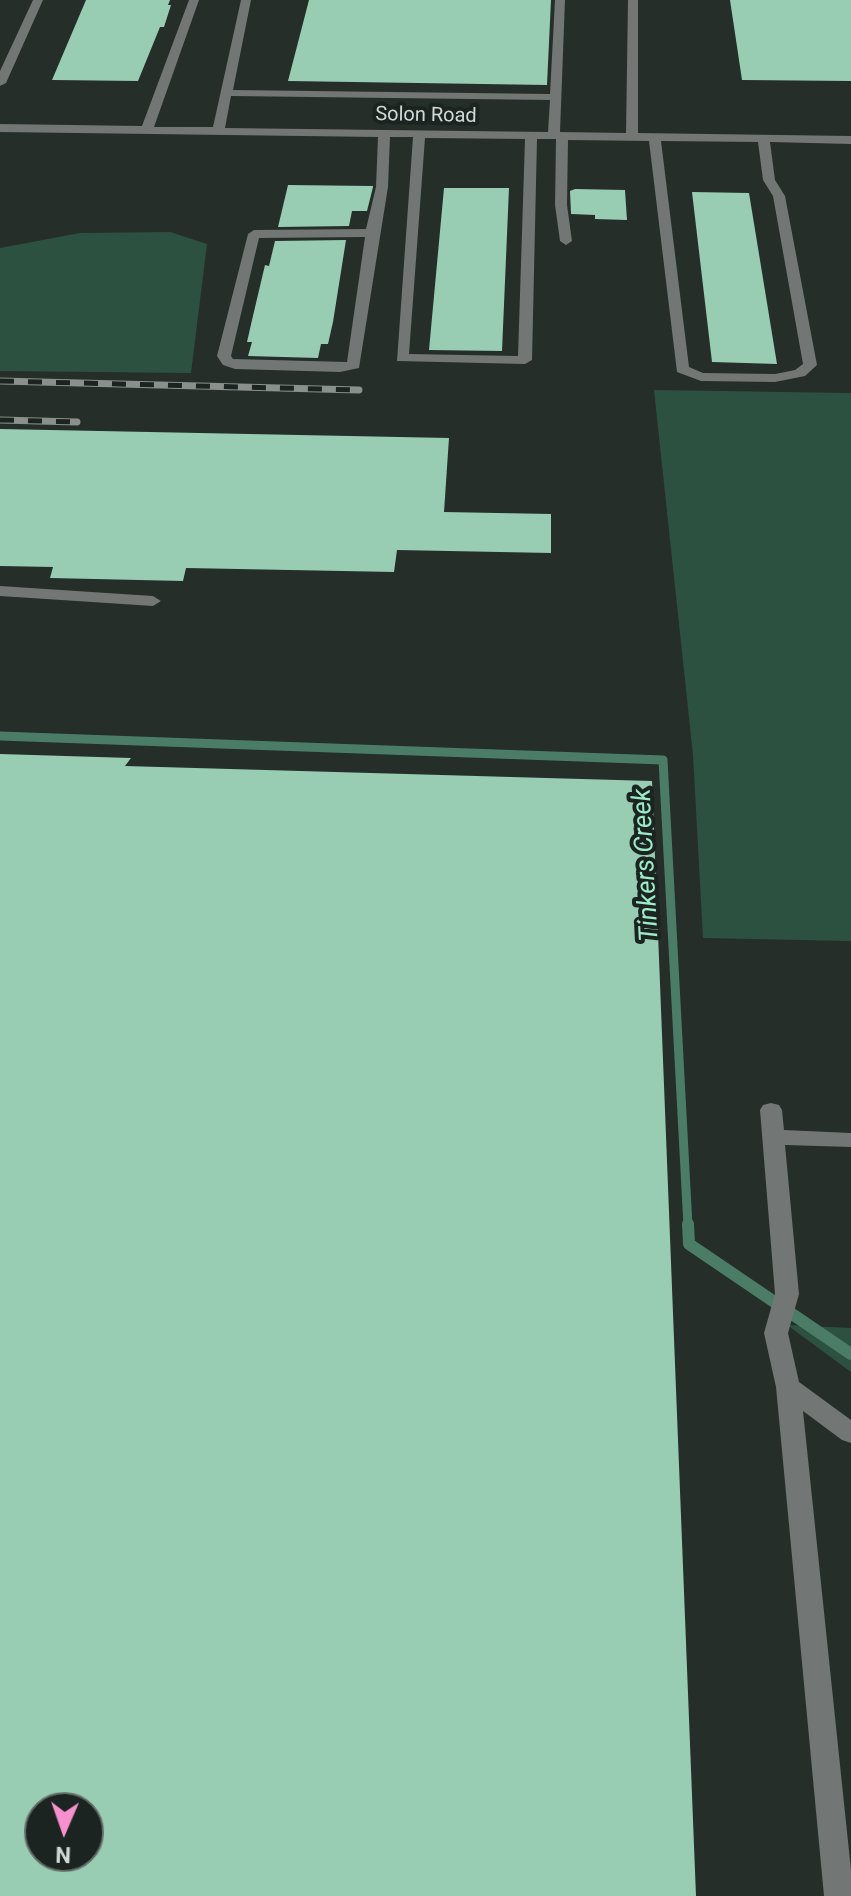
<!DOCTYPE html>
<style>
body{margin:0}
#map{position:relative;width:851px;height:1896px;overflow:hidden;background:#252e29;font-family:Roboto,sans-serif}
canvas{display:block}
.north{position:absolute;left:24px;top:1792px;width:80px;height:80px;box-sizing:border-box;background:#1b2420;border:2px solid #646c68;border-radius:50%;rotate:182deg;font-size:22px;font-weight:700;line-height:32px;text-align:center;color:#d2d8d5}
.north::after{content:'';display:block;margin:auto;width:28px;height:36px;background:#f790ce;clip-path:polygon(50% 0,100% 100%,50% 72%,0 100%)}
</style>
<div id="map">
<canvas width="851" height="1896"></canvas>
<div class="north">N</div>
</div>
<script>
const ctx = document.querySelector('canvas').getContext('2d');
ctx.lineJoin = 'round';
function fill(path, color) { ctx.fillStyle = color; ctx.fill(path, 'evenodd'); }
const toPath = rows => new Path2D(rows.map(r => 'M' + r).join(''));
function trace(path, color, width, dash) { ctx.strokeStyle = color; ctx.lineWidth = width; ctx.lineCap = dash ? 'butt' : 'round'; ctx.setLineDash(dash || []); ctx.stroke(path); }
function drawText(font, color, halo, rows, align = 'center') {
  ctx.font = font + ' Roboto,sans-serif'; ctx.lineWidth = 8; ctx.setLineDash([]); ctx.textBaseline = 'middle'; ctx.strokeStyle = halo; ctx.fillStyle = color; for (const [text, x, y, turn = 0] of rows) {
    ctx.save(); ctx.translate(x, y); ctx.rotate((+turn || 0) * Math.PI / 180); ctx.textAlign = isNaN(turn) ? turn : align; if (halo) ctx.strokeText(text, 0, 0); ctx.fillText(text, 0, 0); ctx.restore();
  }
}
fill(toPath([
 [170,232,207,244,191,373,0,371,0,248,80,233],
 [654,390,851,393,851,941,703,938,693,755],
 [787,1325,851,1328,851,1372]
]), '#2d5141');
trace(toPath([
 [0,736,663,760,688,1226]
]), '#4b7d66', 9);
trace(toPath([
 [688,1224,689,1244,851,1354]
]), '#4b7d66', 12);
fill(toPath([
 [86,0,170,0,168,5,171,5,164,27,160,27,138,81,52,80],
 [309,0,551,0,547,85,288,81],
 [730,0,851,0,851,81,742,80],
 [288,185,373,186,373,187,367,211,352,211,349,226,278,227],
 [444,188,509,188,502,351,429,350],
 [575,189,625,190,627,220,595,219,595,215,571,214,570,191],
 [692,192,749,193,777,364,712,362],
 [346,240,333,322,328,344,321,344,318,358,248,356,252,342,247,342,252,320,265,265,269,266,275,241],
 [0,429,449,438,444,512,551,514,551,553,397,550,394,572,186,568,183,581,50,578,53,567,0,566],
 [0,754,131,758,125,766,652,781,696,1896,0,1896],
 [40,1808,88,1808,88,1856,40,1856]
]), '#98ccb3');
fill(toPath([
 [33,0,43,0,6,83,0,86,0,71,33,0],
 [189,0,199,0,154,127,213,127,241,0,251,0,233,90,550,94,555,0,565,0,560,132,626,133,628,0,638,0,638,133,851,136,851,144,770,142,775,180,785,196,817,365,805,376,775,382,701,381,677,372,649,141,568,140,567,205,572,241,566,245,560,241,555,205,556,139,537,139,532,360,525,364,397,361,413,137,390,137,388,187,359,368,340,372,235,369,223,365,217,356,248,234,254,230,366,229,376,187,378,137,0,132,0,124,142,126,189,0],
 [231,96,550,100,548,132,225,128,231,96],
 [425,138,525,139,518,356,409,354,425,138],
 [661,141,758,142,763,180,773,196,803,364,795,370,775,374,703,373,689,367,661,141],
 [365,237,347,362,233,359,231,356,259,238,365,237],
 [0,586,153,596,161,601,153,606,0,596,0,586],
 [771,1103,779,1105,782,1110,784,1130,851,1133,851,1147,785,1145,799,1294,788,1333,799,1382,851,1420,851,1443,842,1440,803,1411,851,1870,851,1896,824,1896,776,1387,764,1333,775,1294,760,1110,763,1105,771,1103]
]), '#727674');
const rail = toPath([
 [0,381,359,390],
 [0,420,77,422]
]);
trace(rail, '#8a918d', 7);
trace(rail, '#1b2420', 5, [14]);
drawText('20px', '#d2d8d5', '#1b2420', [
 ["Solon Road",426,116,1]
]);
drawText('italic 26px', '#9cecc7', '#1b2420', [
 ["Tinkers Creek",647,865,-93]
]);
</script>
